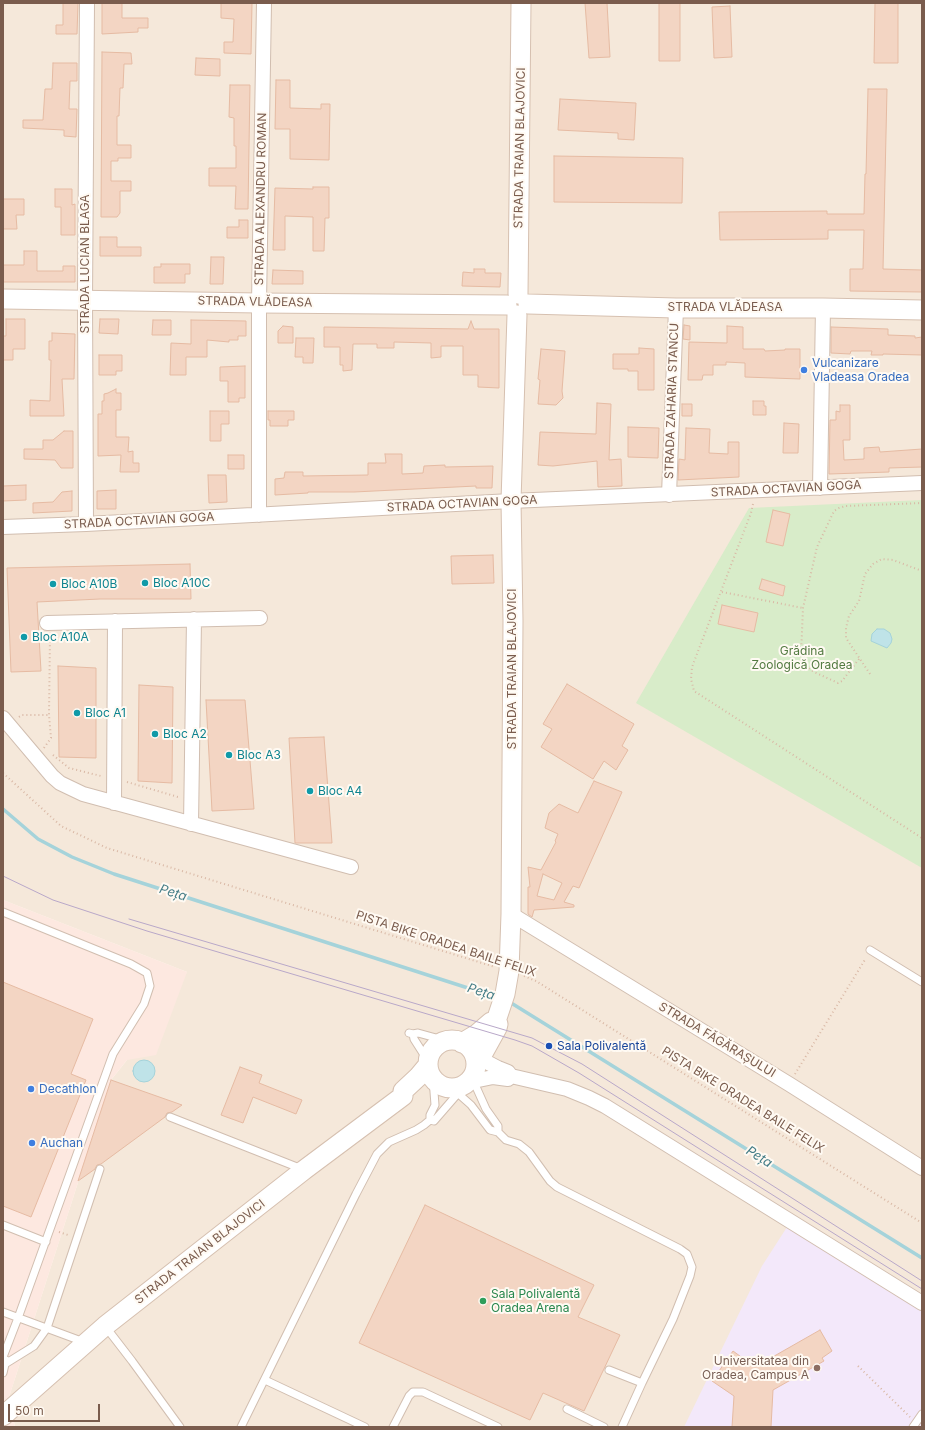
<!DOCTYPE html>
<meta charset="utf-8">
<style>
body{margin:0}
#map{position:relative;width:925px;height:1430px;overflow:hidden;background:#fdf6ec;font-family:Inter,sans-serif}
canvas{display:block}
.frame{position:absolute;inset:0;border:4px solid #7a5c4d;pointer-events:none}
.scale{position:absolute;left:8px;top:1404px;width:92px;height:18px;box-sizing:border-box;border:2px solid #7a5c4d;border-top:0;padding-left:5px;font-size:12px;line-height:14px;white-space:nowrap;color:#7a5c4d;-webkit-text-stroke:3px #fffaf3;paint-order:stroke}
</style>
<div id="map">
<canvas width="925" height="1430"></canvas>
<div class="frame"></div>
<div class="scale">50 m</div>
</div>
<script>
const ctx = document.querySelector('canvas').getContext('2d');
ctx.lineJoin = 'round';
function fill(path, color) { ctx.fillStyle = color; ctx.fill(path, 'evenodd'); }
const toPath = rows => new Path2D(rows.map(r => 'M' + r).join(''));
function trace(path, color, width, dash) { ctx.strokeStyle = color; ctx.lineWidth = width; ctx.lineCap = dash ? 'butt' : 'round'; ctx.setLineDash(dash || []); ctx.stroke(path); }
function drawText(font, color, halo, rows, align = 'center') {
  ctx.font = font + ' Inter,sans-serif'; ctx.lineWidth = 4; ctx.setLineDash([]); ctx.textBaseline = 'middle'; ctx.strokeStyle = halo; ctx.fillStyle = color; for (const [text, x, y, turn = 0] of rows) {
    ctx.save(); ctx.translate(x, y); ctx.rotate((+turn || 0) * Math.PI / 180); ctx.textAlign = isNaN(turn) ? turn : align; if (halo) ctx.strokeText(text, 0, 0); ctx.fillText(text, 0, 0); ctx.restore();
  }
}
fill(toPath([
 [3,3,922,3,922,1427,15,1427,9,1397,111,1080,127,1060,187,972,3,900]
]), '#f5e8da');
fill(toPath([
 [3,900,187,972,156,1055,127,1060,111,1080,9,1397,15,1427,3,1427]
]), '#fde8e0');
fill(toPath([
 [789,1224,922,1309,922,1427,684,1427,762,1266]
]), '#f3e8fa');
fill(toPath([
 [922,500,922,868,636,703,749,508]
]), '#d8ecc9');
const water = toPath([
 [877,629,884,629,890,633,892,639,891,643,887,648,871,641,872,634,877,629],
 '133 1071a11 11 0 1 1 22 0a11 11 0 1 1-22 0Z'
]);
fill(water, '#bfe3e8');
trace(water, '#a5d3da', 1);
trace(toPath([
 [3,809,38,839,72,857,114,874,499,998],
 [508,1001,922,1258]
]), '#a5d3da', 3.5);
const building = toPath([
 [63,3,78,3,77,34,56,34,56,25,63,25,63,3],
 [102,3,122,3,122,18,148,18,148,28,138,28,138,32,102,34,102,3],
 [221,3,252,3,251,54,224,53,224,42,233,42,234,19,221,18,221,3],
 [585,3,607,3,610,57,589,58,585,3],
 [659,3,680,3,680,61,659,61,659,3],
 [875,3,898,3,898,63,874,63,875,3],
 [730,6,732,57,714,58,712,7,730,6],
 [102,52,131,53,132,64,124,64,123,88,120,88,119,116,117,116,117,145,131,145,131,158,118,158,118,161,111,161,111,181,131,181,131,191,120,191,120,213,117,217,101,217,102,52],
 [196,58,220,59,220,76,195,75,196,58],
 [53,63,77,63,77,81,70,81,69,109,77,109,76,137,64,136,64,130,23,128,23,120,43,120,45,89,52,89,53,63],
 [276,80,290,80,290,108,321,109,321,104,330,104,329,160,290,159,290,129,275,129,276,80],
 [230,85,250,85,248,209,235,209,236,186,209,186,209,168,236,168,236,146,234,146,234,118,229,117,230,85],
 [868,89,887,89,883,269,922,270,922,292,850,291,850,269,863,269,864,230,828,230,828,239,720,240,719,212,827,211,827,214,864,214,865,174,866,174,868,89],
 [560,99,636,103,634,140,618,139,618,133,558,130,560,99],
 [554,156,683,158,682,203,554,202,554,156],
 [313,187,329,187,329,218,325,218,324,251,313,251,313,217,285,216,285,250,273,250,275,188,313,189,313,187],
 [55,189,72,189,72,205,75,204,75,235,61,235,61,207,55,207,55,189],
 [3,199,24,199,24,215,16,215,17,229,3,229,3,199],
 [239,220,248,220,248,238,227,238,227,227,239,227,239,220],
 [100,237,117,237,117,247,141,247,141,256,100,256,100,237],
 [24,251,37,251,37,271,63,271,63,266,75,266,75,282,3,282,3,265,24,265,24,251],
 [211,257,224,257,223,284,210,284,211,257],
 [161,264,190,264,190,274,185,274,185,283,154,283,154,267,161,267,161,264],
 [474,269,485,269,485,273,501,273,500,287,462,286,463,272,474,273,474,269],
 [273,270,303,271,303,284,272,284,273,270],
 [6,319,25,319,25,349,13,349,13,360,3,360,3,336,6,336,6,319],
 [100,319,119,319,118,334,99,333,100,319],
 [153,320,171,320,171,335,152,335,153,320],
 [191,320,246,321,246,336,238,336,238,340,229,340,229,342,207,340,207,357,186,357,186,375,170,375,171,343,191,344,191,320],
 [471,321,474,329,499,329,499,388,478,387,478,375,463,375,463,346,441,346,441,357,431,358,431,343,394,342,394,348,377,348,377,344,353,344,352,370,343,371,343,365,340,365,340,347,324,347,324,327,468,329,471,321],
 [684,325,690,326,690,340,683,339,684,325],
 [283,326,293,327,293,343,278,343,278,331,283,326],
 [727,326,743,327,743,349,764,349,765,351,785,350,785,349,800,349,800,379,745,377,745,363,726,362,726,365,713,365,713,375,703,375,702,380,688,380,689,342,727,343,727,326],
 [831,327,888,329,888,335,915,336,915,338,922,337,922,355,883,354,883,355,871,355,872,351,851,351,850,354,831,353,831,327],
 [52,333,75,334,74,379,62,379,64,416,30,416,30,400,50,401,51,360,49,360,49,341,52,341,52,333],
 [296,338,314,338,313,363,303,363,303,357,295,357,296,338],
 [639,348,654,349,654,390,638,390,638,371,628,371,628,369,613,369,613,354,639,354,639,348],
 [541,349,565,351,562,391,563,398,556,405,538,404,540,380,538,379,541,349],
 [99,355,122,355,122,371,116,371,116,375,99,375,99,355],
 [245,366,245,398,239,398,239,402,228,402,228,381,220,381,220,367,245,366],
 [116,389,116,393,121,393,121,410,116,410,116,437,129,437,128,452,133,451,133,463,139,463,139,472,120,472,121,455,98,456,98,414,102,414,102,401,104,401,104,394,108,393,116,389],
 [753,401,764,401,764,406,766,406,766,415,753,415,753,401],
 [597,403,611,404,609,460,621,459,622,486,598,487,597,461,553,466,538,465,540,432,596,434,597,403],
 [682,404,692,404,692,416,682,416,682,404],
 [840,405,850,405,850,440,843,440,844,460,864,459,864,448,879,447,880,452,922,449,922,467,889,468,889,472,829,474,830,420,836,420,836,411,840,412,840,405],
 [210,411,229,411,229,424,221,424,221,441,210,441,210,411],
 [268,411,294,411,294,420,288,420,288,426,270,426,270,420,268,420,268,411],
 [784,423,799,424,798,453,783,453,784,423],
 [628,427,659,428,658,458,628,457,628,427],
 [686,428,710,429,709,453,728,454,728,442,739,442,739,477,678,480,679,459,685,460,686,428],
 [64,431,73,431,73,468,61,468,55,460,24,459,24,449,43,449,43,440,53,440,64,431],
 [385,454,402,454,402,474,423,473,424,466,445,465,445,467,493,466,492,488,476,488,476,486,354,492,308,492,308,493,275,495,275,479,284,478,285,472,303,472,303,476,368,475,368,463,386,463,385,454],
 [228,455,244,455,244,469,228,469,228,455],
 [208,475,226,475,227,502,209,503,208,475],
 [26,485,26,500,3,501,3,486,26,485],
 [116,490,116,509,97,509,97,491,116,490],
 [72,491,72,511,33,513,33,503,53,502,62,492,72,491],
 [773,510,790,514,783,546,766,542,773,510],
 [493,555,494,583,452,584,451,556,493,555],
 [190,564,191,599,100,599,37,602,41,671,11,672,7,568,190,564],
 [762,579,785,586,783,596,759,589,762,579],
 [722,605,758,613,754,632,718,624,722,605],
 [58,666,96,668,96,758,59,757,58,666],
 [567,684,634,724,622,746,628,750,616,770,604,761,593,779,541,747,552,729,543,724,567,684],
 [139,685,173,687,172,783,138,781,139,685],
 [206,700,245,700,254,809,212,811,206,700],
 [324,737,332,843,295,843,289,738,324,737],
 [594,781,622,792,579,888,573,886,564,902,574,905,574,907,534,910,532,917,528,914,528,887,530,887,528,867,541,870,556,842,555,841,558,834,545,828,549,813,559,804,578,813,594,781],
 [543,874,562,883,554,900,537,896,543,874],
 [3,982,93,1019,71,1074,86,1080,31,1217,3,1206,3,982],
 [240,1067,262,1075,259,1083,302,1100,296,1114,253,1097,243,1123,221,1115,240,1067],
 [111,1080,182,1105,172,1112,167,1113,165,1117,101,1164,97,1165,95,1169,78,1181,111,1080],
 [425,1205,594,1285,578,1317,620,1335,584,1411,543,1393,530,1420,359,1343,425,1205],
 [820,1330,832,1351,822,1358,824,1361,773,1390,771,1427,732,1427,734,1396,712,1381,733,1351,755,1367,820,1330]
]);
fill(building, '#f3d5c3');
trace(building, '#e6bba3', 1);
const lane = toPath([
 [3,912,131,964,147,973,150,986,144,1004,113,1054,18,1318,3,1357],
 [870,950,922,982],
 [409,1033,413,1034,418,1033,447,1041],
 [413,1034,414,1039,428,1061],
 [473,1080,486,1109,498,1126,498,1132],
 [453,1089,471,1105,490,1130,498,1132,506,1140,519,1144,529,1152,550,1181,557,1187,680,1249,687,1254,692,1267,690,1276,673,1319,642,1383],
 [170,1117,302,1169],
 [430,1120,430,1115,435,1105,433,1079],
 [3,1225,46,1242],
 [3,1312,84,1342],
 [105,1326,132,1361,180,1427],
 [5,1364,34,1346,47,1328,100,1169],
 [609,1370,642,1383,622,1427],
 [3,1373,6,1360],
 [265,1380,365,1427],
 [567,1409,604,1427],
 [241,1427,356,1194,377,1154,389,1142,416,1130,424,1125,430,1120,434,1121,467,1083],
 [393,1427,409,1396,413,1392,423,1392,498,1427],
 [913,1427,922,1414]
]);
const street = toPath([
 [820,488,823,308],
 [669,495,676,308],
 [259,515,259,303,264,3],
 [86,524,85,299,87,3],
 [3,527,86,524,511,501,922,483],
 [47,623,260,618],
 [3,718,52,776,60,783,83,794,351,867],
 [114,803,115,621],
 [191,824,194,619],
 [511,914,789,1084,922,1168],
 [475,1056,498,1068,508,1072,511,1076,567,1089,589,1098,605,1106,922,1303],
 [469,1082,493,1077,508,1079,511,1076]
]);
const secondary = toPath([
 [518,294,521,3],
 [3,299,259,303,507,305],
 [528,304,676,308,823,308,922,310],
 '428 1064a24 24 0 1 1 48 0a24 24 0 1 1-48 0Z',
 [462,1043,477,1034,491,1022,496,1021],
 [476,1066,497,1028,498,1024,496,1021,505,994,509,971,511,914,513,621,511,501,517,315],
 [3,1416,105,1326,304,1170,403,1096,403,1091,418,1077,428,1065]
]);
trace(lane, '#d1beb0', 9);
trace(street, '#d1beb0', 16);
trace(secondary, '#d6c0b0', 21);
trace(toPath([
 [753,504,751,513,692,667,691,679,694,691,922,838],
 [722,592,803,608],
 [859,659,842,681,838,683,814,672,804,665,801,655,803,608,817,547,834,511,839,508,846,506,922,503],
 [870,674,846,638,846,628,849,616,859,601,865,574,873,564,882,559,893,560,922,571],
 [19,717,22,715,49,715],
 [44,748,51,738,49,715,50,636],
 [53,755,69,768,101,776],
 [3,773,61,826,107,848,495,967],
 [127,782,178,797],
 [524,976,536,981,922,1223],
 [795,1074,866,958],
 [59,1232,68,1235],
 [858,1366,910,1417]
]), '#d9b8a5', 2, [1, 3]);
trace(lane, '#fff', 7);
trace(street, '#fff', 14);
trace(secondary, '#fff', 19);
trace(toPath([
 [3,876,53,900,147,931,515,1040,532,1046,579,1073,922,1289],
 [129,919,532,1038,582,1064,922,1281]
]), '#b9a8c9', 1);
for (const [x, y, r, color] of [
 [804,370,4,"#3f7fe0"],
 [145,583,4,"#0f9aa8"],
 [53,584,4,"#0f9aa8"],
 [24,637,4,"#0f9aa8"],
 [77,713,4,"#0f9aa8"],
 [155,734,4,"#0f9aa8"],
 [229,755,4,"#0f9aa8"],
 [310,791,4,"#0f9aa8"],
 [549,1046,4,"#1a4fb4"],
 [31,1089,4,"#3f7fe0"],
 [32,1143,4,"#3f7fe0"],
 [483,1301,4,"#2e9e5b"],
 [817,1368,4,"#8d6e63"]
]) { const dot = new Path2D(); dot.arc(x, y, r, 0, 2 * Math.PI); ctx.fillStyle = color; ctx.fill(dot); trace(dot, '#fffaf3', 1.5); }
drawText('12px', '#7a5c4d', '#fffaf3', [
 ["STRADA TRAIAN BLAJOVICI",520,148,-89],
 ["STRADA ALEXANDRU ROMAN",261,199,-89],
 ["STRADA LUCIAN BLAGA",85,264,-90],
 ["STRADA VLĂDEASA",255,302,1],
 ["STRADA VLĂDEASA",725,307],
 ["STRADA ZAHARIA STANCU",672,401,-88],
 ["STRADA OCTAVIAN GOGA",786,489,-3],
 ["STRADA OCTAVIAN GOGA",462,504,-3],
 ["STRADA OCTAVIAN GOGA",139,521,-3],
 ["STRADA TRAIAN BLAJOVICI",512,669,-90],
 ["PISTA BIKE ORADEA BAILE FELIX",446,944,18],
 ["STRADA FĂGĂRAȘULUI",717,1040,31],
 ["PISTA BIKE ORADEA BAILE FELIX",743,1100,32],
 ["STRADA TRAIAN BLAJOVICI",200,1252,-38]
]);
drawText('12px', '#366cbe', '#fffaf3', [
 ["Vulcanizare",812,363],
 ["Vladeasa Oradea",812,377],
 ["Decathlon",39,1089],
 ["Auchan",40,1143]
], 'left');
drawText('12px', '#0d838f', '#fffaf3', [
 ["Bloc A10C",153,583],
 ["Bloc A10B",61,584],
 ["Bloc A10A",32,637],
 ["Bloc A1",85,713],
 ["Bloc A2",163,734],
 ["Bloc A3",237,755],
 ["Bloc A4",318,791]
], 'left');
drawText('12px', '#537a41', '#fffaf3', [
 ["Grădina",802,651],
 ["Zoologică Oradea",802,665]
]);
drawText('12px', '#164399', '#fffaf3', [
 ["Sala Polivalentă",557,1046]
], 'left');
drawText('12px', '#27864d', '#fffaf3', [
 ["Sala Polivalentă",491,1294],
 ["Oradea Arena",491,1308]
], 'left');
drawText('12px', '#785e54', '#fffaf3', [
 ["Universitatea din",809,1361],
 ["Oradea, Campus A",809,1375]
], 'right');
drawText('italic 13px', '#437c86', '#fffaf3', [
 ["Peța",173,893,18],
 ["Peța",481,992,18],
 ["Peța",759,1157,32]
]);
</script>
